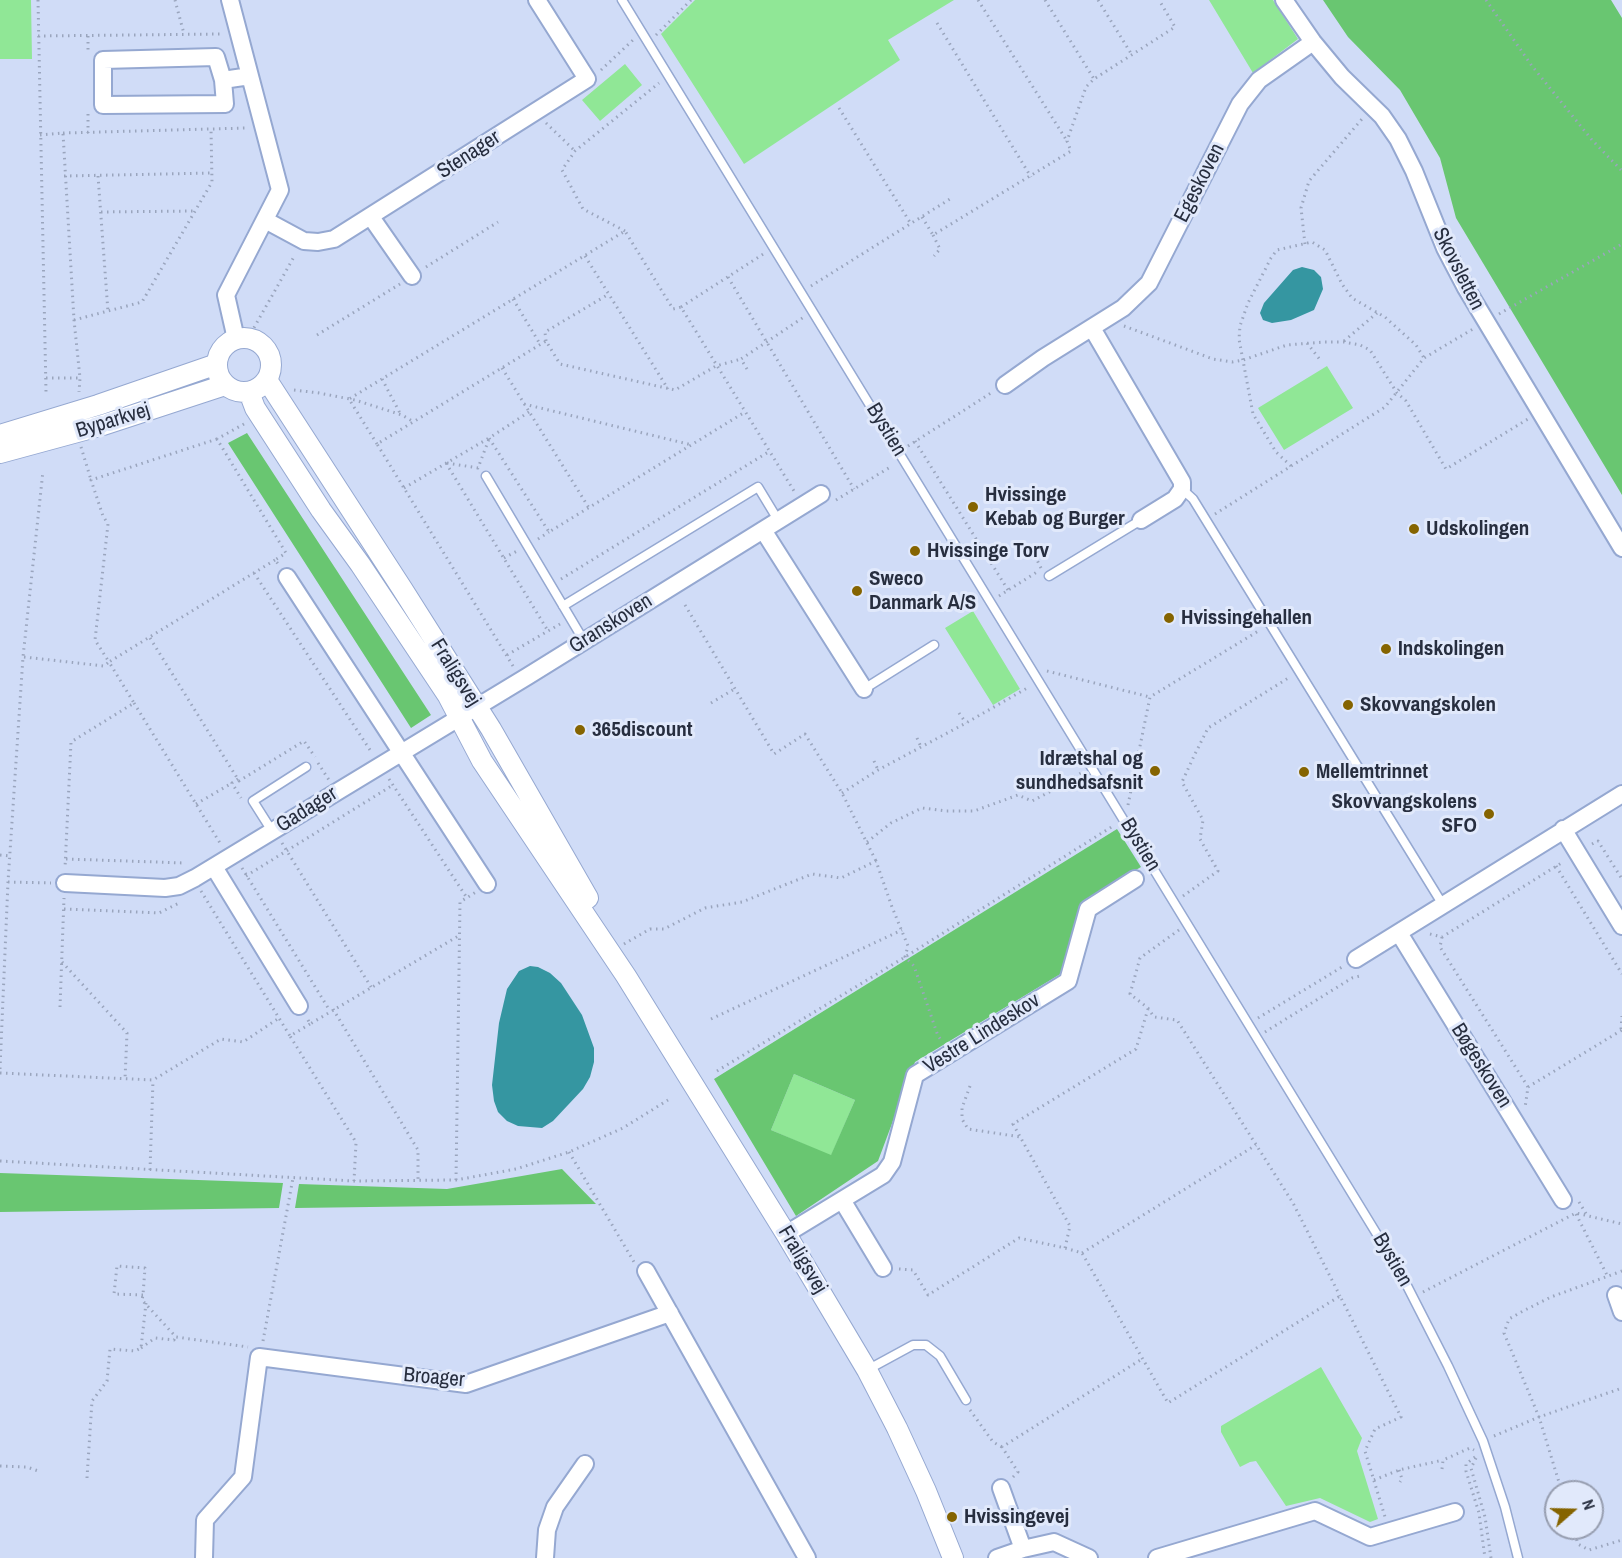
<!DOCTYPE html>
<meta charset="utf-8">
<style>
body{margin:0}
#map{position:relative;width:1622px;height:1558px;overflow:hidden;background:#d0dcf7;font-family:"Archivo Narrow",sans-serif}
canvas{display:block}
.north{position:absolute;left:1544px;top:1480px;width:60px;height:60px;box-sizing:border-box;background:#e1e9fb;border:2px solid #979eb0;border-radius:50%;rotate:70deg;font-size:16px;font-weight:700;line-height:24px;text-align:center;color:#272e3f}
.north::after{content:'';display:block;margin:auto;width:21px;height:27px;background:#856400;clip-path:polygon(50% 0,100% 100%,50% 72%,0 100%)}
</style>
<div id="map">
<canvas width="1622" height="1558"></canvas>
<div class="north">N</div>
</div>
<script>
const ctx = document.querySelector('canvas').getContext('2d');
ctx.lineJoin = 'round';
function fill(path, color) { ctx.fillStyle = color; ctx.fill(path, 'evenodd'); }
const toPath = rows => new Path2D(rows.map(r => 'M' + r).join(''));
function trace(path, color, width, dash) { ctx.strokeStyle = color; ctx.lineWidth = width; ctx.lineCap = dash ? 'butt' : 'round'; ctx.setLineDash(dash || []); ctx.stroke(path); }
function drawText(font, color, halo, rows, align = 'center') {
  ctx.font = font + ' "Archivo Narrow",sans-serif'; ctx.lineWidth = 6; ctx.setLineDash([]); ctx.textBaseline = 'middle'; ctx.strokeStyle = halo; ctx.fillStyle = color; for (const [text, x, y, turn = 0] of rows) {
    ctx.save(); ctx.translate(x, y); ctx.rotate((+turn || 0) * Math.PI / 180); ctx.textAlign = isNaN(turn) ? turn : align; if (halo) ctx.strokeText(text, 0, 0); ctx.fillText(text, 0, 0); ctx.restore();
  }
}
fill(toPath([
 [0,0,31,0,32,59,0,59],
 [695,0,954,0,888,40,900,60,744,164,661,34],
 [1209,0,1273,0,1298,39,1253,73],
 [625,64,642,85,600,121,582,100],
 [1327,366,1353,408,1284,450,1258,408],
 [973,611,1020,689,993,705,945,628],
 [794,1074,855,1100,831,1156,771,1130],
 [1321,1367,1362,1438,1357,1451,1378,1519,1370,1522,1320,1498,1286,1506,1256,1461,1250,1462,1240,1467,1221,1432,1221,1426]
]), '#90e796');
fill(toPath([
 [1323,0,1611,0,1622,18,1622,495,1456,218,1440,158,1400,90,1348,37],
 [247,433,431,715,411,728,228,443],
 [1117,829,1141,867,1086,899,1062,973,915,1062,878,1161,796,1216,714,1079],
 [794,1074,855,1100,831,1155,771,1130],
 [562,1169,596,1204,295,1208,299,1184,447,1189],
 [0,1173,283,1183,279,1208,0,1212]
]), '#69c671');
fill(toPath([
 [1302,267,1314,270,1321,277,1323,289,1314,310,1291,320,1272,323,1263,320,1260,313,1264,303,1293,270],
 [530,966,538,967,550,973,561,983,582,1015,594,1048,594,1062,590,1077,583,1089,553,1121,542,1128,518,1126,507,1121,498,1112,494,1101,492,1085,499,1023,507,989,519,971]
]), '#3596a1');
const service = toPath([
 [622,0,1400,1272,1448,1366,1483,1441,1505,1507,1518,1558],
 [486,476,584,641],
 [1182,489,1193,499,1443,905],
 [1049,576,1141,520],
 [563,606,758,487,778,520],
 [864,689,934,645],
 [272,831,253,801,306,767],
 [867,1370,913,1345,926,1345,940,1356,966,1400]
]);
const minor = toPath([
 [230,0,280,190,226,295,236,339],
 [1284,0,1313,42,1342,77,1382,116,1398,139,1414,171,1445,248,1466,288,1622,548],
 [223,80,225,104,103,105,103,60,216,57,223,80,250,76],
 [371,217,412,276],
 [265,220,304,241,318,242,334,239,587,79,537,0],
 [1092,328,1182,482,1182,489,1175,499,1141,520],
 [1005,385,1043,358,1123,308,1149,283,1240,104,1259,80,1313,42],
 [763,530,864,689],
 [287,577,487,884],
 [1563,829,1622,926],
 [214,867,299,1006],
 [65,883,165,888,179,886,195,878,528,676,821,494],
 [1399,933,1563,1200],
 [1356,959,1622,794],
 [842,1200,883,1268],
 [786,1234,883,1175,892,1162,915,1075,1068,981,1088,909,1135,879],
 [646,1271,807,1558],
 [1616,1295,1622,1312],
 [1001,1488,1023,1549],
 [204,1558,205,1520,243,1477,259,1357,466,1384,670,1313],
 [545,1558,547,1530,555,1507,585,1464],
 [997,1558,1023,1549,1054,1542,1089,1558],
 [1157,1558,1315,1511,1370,1537,1455,1512]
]);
const tertiary = toPath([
 '217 365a27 27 0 1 1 54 0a27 27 0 1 1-54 0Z',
 [267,380,403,590,491,729,588,898],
 [249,392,255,408,321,510,360,564,448,696,482,761,626,976,786,1234,867,1370,897,1428,926,1491,953,1558],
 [0,435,98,405,217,364],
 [0,453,103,425,225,385]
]);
trace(service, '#95a8d1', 11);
trace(minor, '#95a8d1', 20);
trace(tertiary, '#95a8d1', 22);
trace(toPath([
 [38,0,46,392],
 [175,0,184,34],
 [978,0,1067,141],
 [1045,0,1094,79],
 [1098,0,1132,55],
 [1486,0,1532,66,1592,140,1622,171],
 [937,23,1031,177],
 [656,35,691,0],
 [38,36,222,34],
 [88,36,88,53],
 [601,70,633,40],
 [839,108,911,224],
 [88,114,88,133],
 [546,123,575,151],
 [63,133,247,128],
 [40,135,63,133,74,320,80,378,79,392],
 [64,176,212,173],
 [98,176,108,312],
 [101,212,195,211],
 [922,217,933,235,1071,151,1067,141,1086,87,1094,79,1175,27,1159,0],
 [625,231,583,209,562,170,575,151,659,83],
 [933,235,940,249,934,256],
 [1305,244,1301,208,1309,181,1362,119],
 [585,256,668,389],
 [426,267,498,222],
 [728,277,854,489],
 [811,286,950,199],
 [513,299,540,344],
 [681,307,765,253],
 [1499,314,1622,244],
 [74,320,142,302,212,182,211,129],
 [1124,326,1213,359,1232,362,1243,360,1287,345,1324,342,1344,342,1360,345,1370,350,1397,393,1406,401,1446,469,1528,419],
 [251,333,295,255],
 [317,335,400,284],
 [546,341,545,332,609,294],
 [1344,341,1377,313],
 [1307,343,1321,361],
 [502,368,589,508],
 [747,369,741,359,804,317],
 [46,378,80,378],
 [382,379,401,415],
 [294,390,319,393,355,400,402,415,414,422],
 [524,404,692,445],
 [529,412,489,438,549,532,745,412],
 [244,424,217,439,286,553,275,560,279,565],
 [217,439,91,480,103,516,108,524,95,640,109,662,275,560],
 [915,441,1008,590],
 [377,444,349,399,625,231,673,309,681,307,794,491],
 [908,446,991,393],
 [81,447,91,480],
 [446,463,548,631],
 [447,463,478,468,489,439],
 [1291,466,1276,452,1253,414,1239,339,1240,326,1248,303,1271,258,1277,250,1312,242,1325,250,1342,284,1352,298,1385,317,1416,345,1424,358],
 [404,488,489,438],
 [836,500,892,466],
 [1215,514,1385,407,1424,358,1473,329],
 [538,539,549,532],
 [504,558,517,551],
 [1041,568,1036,558,1045,544],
 [254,573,372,753],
 [561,579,770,451],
 [999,596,1037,572],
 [685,605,774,754,805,734,842,793,876,861],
 [150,638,239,781,304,741,315,757],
 [507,655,560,624],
 [24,657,104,666,109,662,134,703,71,742,65,868],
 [513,666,377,444,546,341,560,364,675,390,716,366,741,359],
 [1047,671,1150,697],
 [134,703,220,843,218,844],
 [711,703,736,688],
 [959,713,966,723],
 [917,738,921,747],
 [874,761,878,770],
 [318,763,329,780],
 [238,779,232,783,241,798],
 [389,779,467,898],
 [842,793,878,770,966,723,1029,687],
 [196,804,232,783],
 [1128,805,1150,697,1260,630],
 [867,842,891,823,922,808,946,811,974,811,1018,795,1032,801,1063,785,1081,773],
 [282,843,371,987],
 [1592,844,1598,841,1622,879],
 [0,855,10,856],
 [66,859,185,863],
 [1556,866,1622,974],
 [242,868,330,1011],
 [246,876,393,785],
 [8,882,51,883],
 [201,891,290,1036],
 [1183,896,1218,871,1200,839,1203,820,1182,782,1194,756,1208,728,1290,677],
 [64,909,159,913,179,903],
 [1179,930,1140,958,1130,994,1148,1008,1154,1017,1177,1020,1293,1203,1340,1296],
 [1430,934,1442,937,1563,862],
 [1442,937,1440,947,1528,1087,1525,1108],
 [624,944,650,929,664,929,705,908,742,902,812,874,841,878,876,861,892,907,908,946,905,957,914,966,938,1036,942,1041],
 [62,962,127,1033,125,1079],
 [60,1007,64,898],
 [333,1009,418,1150,418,1179],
 [1258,1018,1342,967],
 [711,1019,902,930],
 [308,1020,310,1024,460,935],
 [310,1024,290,1036,354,1139,356,1143,354,1181],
 [1621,1029,1622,1016],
 [1265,1032,1352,978,1360,976],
 [0,1069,8,882,23,657,43,471],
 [717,1071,905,957,1113,826],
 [0,1073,153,1080,221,1039,243,1042,279,1018],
 [970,1086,962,1108,962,1119,968,1129,1021,1137],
 [1528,1087,1622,1030],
 [569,1152,634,1262],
 [0,1161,354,1181,456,1180,516,1169,569,1152,623,1128,668,1100],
 [150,1170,153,1080],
 [456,1180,460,902,476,892],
 [1579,1202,1588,1217],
 [1576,1214,1608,1277],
 [1065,1248,1070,1226,1013,1124,1136,1049,1148,1009],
 [1082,1253,1256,1145],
 [899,1269,913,1270,928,1295,1019,1238,1065,1248,1082,1253,1168,1403,1340,1296,1401,1417,1375,1429,1365,1451,1385,1517],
 [1423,1292,1576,1213,1622,1224],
 [143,1295,114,1294,117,1266,145,1268,143,1295,142,1300,176,1337,248,1347],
 [263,1341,293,1178],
 [141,1348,155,1338,174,1340,176,1337],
 [970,1410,993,1442,1002,1447],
 [1494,1436,1539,1417,1622,1388],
 [1475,1457,1466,1464,1466,1471,1479,1513,1485,1558],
 [1476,1458,1471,1468,1485,1517,1491,1558],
 [0,1466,27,1467,41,1472],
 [1442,1469,1443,1460,1470,1448,1474,1450],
 [1399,1470,1402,1479,1400,1482],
 [1013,1477,1018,1472,1002,1447,1142,1359],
 [87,1478,92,1401,107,1381,110,1349,135,1351,141,1348,146,1303],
 [1374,1480,1399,1470,1443,1460],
 [1562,1492,1539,1417,1504,1333,1509,1319,1523,1311,1551,1297,1622,1271],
 [1573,1528,1578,1544,1589,1550,1622,1540]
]), '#9aa5bd', 3, [1.5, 4.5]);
trace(service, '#fff', 8);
trace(minor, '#fff', 16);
trace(tertiary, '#fff', 20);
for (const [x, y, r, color] of [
 [973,507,6,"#856400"],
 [1414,529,6,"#856400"],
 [915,551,6,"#856400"],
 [857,591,6,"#856400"],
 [1169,618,6,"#856400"],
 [1386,649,6,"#856400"],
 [1348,705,6,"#856400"],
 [580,730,6,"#856400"],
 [1155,771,6,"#856400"],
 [1304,772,6,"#856400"],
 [1489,814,6,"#856400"],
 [952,1517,6,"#856400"]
]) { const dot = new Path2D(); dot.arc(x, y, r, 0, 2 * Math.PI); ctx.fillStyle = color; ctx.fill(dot); trace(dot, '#e1e9fb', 2); }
drawText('21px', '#272e3f', '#e1e9fb', [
 ["Stenager",469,155,-33],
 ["Egeskoven",1200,183,-63],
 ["Skovsletten",1458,269,63],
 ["Byparkvej",113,421,-17],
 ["Bystien",886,430,59],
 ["Granskoven",611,624,-32],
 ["Fraligsvej",455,673,58],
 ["Gadager",307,810,-32],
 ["Bystien",1140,845,59],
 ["Vestre Lindeskov",982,1034,-32],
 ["Bøgeskoven",1481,1066,58],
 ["Fraligsvej",802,1260,59],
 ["Bystien",1392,1260,60],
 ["Broager",434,1378,5]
]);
drawText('bold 21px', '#272e3f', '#e1e9fb', [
 ["Hvissinge",985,495],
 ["Kebab og Burger",985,519],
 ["Udskolingen",1426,529],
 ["Hvissinge Torv",927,551],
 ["Sweco",869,579],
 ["Danmark A/S",869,603],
 ["Hvissingehallen",1181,618],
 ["Indskolingen",1398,649],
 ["Skovvangskolen",1360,705],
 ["365discount",592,730],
 ["Idrætshal og",1143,759,"right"],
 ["sundhedsafsnit",1143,783,"right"],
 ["Mellemtrinnet",1316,772],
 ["Skovvangskolens",1477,802,"right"],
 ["SFO",1477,826,"right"],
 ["Hvissingevej",964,1517]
], 'left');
</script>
